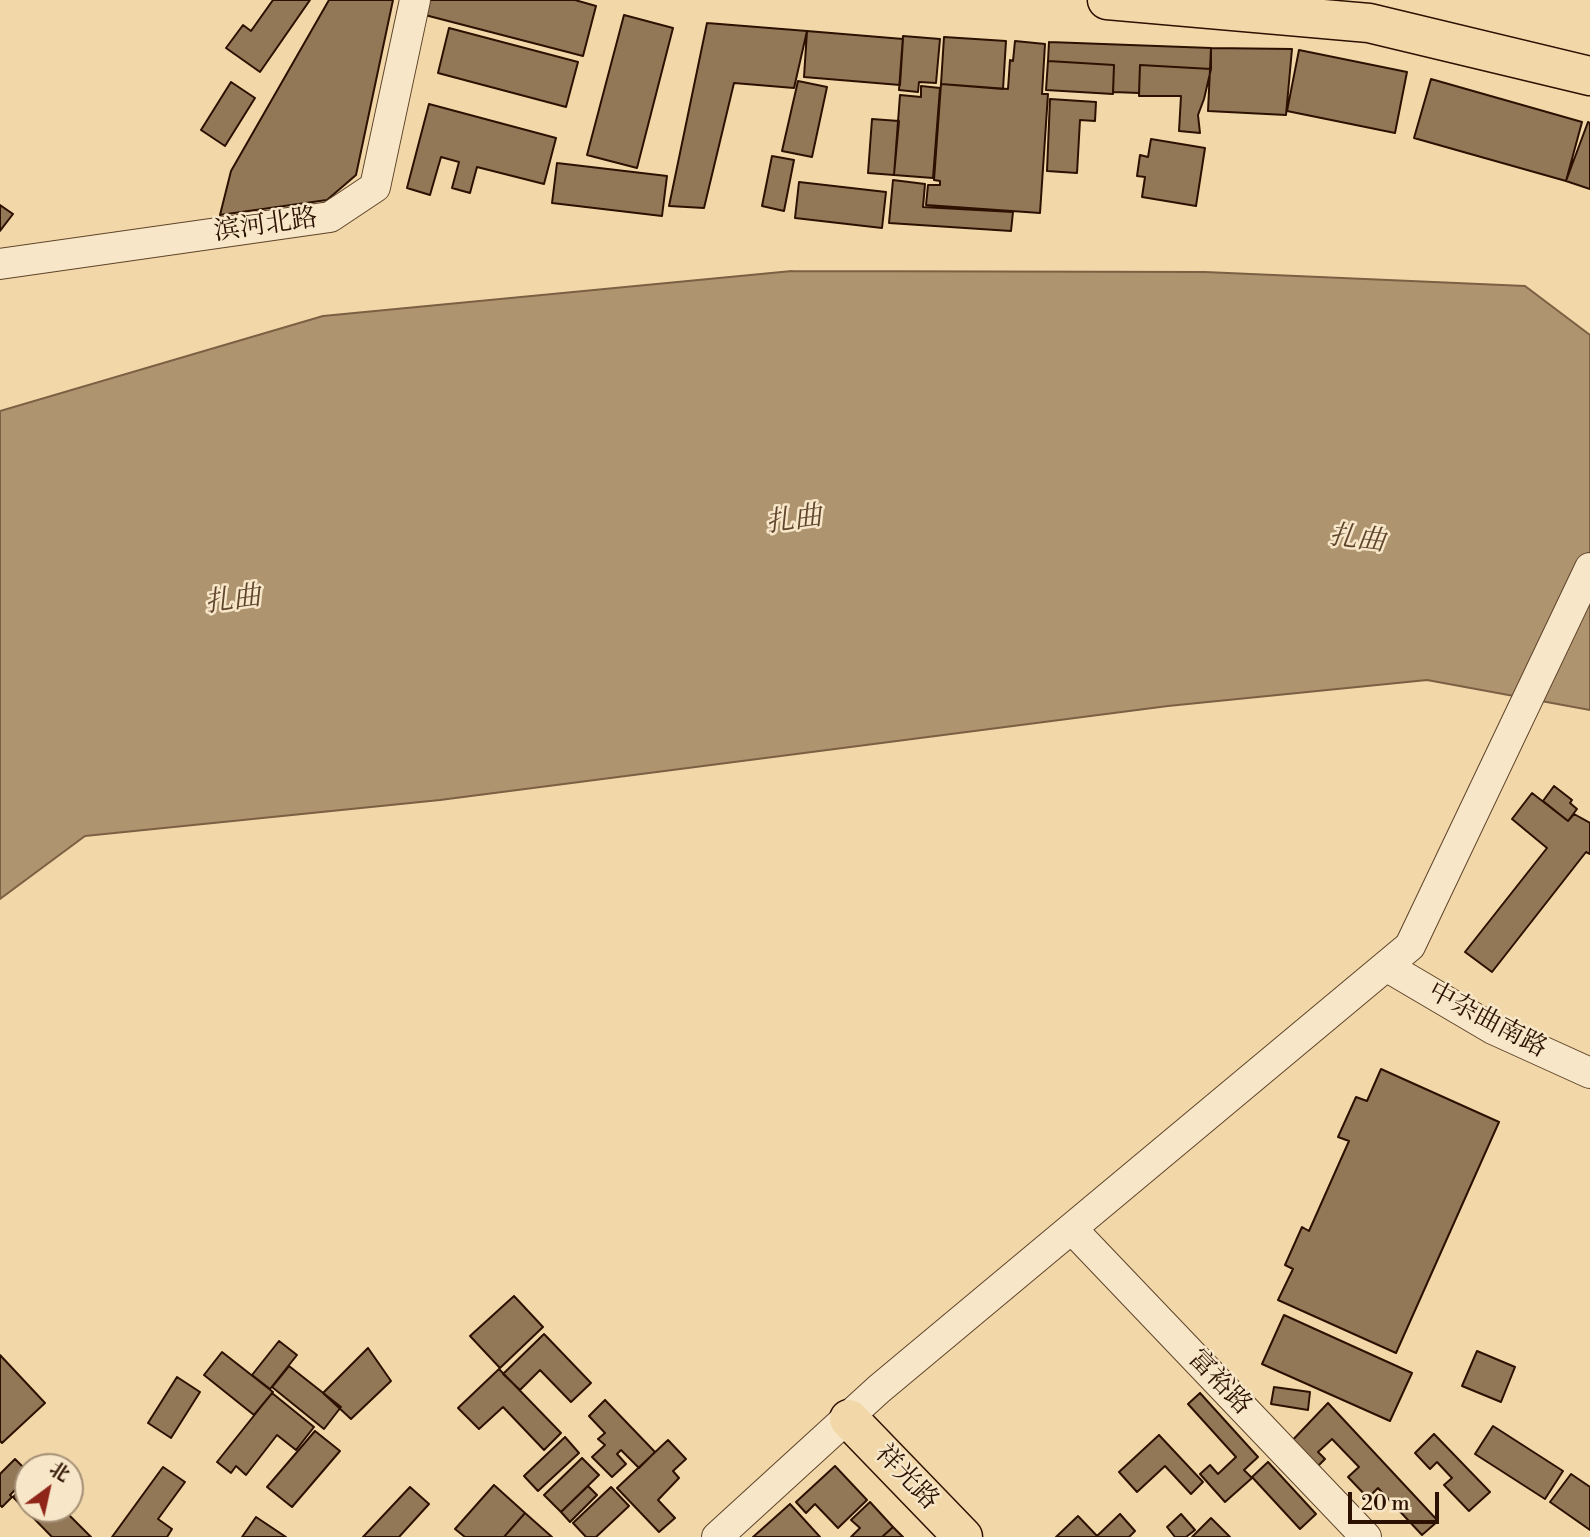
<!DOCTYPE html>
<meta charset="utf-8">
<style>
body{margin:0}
#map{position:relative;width:1590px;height:1537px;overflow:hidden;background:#f2d8a9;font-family:"Libre Bodoni","Noto Serif SC",serif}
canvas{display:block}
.north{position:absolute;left:14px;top:1453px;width:70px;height:70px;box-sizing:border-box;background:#f7e6c7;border:2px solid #a69177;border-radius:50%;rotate:33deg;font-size:19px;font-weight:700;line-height:28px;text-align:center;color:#2c1100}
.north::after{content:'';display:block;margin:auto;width:24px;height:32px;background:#8f2418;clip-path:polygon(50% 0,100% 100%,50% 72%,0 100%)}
.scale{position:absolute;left:1348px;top:1492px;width:91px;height:32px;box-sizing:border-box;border:4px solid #2c1100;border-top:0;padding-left:9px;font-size:21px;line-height:24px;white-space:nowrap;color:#2c1100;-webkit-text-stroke:5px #f7e6c7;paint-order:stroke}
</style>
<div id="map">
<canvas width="1590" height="1537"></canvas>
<div class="north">北</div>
<div class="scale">20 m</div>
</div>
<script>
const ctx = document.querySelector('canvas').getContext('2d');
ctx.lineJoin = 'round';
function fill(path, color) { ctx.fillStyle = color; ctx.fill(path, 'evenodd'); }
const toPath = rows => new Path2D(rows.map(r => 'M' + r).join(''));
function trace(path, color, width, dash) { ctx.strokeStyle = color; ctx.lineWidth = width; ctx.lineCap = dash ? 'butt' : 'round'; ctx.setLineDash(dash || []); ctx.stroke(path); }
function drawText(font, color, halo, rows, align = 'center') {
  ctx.font = font + ' "Libre Bodoni","Noto Serif SC",serif'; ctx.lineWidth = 5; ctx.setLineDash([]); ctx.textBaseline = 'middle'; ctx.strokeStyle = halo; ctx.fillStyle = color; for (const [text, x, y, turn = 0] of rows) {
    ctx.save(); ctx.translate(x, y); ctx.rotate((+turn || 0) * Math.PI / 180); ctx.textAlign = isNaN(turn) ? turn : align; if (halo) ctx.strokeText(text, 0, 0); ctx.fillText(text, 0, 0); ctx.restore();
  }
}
const water = toPath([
 [792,271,1205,272,1525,286,1590,335,1590,710,1427,680,1168,706,440,800,85,836,0,899,0,411,323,316,792,271]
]);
fill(water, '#af9470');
trace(water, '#7b6043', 2);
const building = toPath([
 [273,0,310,0,260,72,226,48,243,25,251,31,273,0],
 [329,0,393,0,356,175,327,200,220,215,231,171,329,0],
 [429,0,575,0,596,6,583,56,425,15,429,0],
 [624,15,673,28,637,168,587,155,624,15],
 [707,23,807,31,794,88,734,83,704,208,669,206,707,23],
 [449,28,578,62,566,107,438,73,449,28],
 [807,31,903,39,900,85,804,77,807,31],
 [903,36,940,39,936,83,919,82,918,92,899,90,903,36],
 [944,37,1006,41,1003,89,941,84,944,37],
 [1015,41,1045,44,1042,94,1048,94,1040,213,926,205,928,185,940,185,940,181,934,180,941,84,1008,89,1010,60,1013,61,1015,41],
 [1049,42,1211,48,1211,69,1140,65,1139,93,1113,92,1114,65,1048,61,1049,42],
 [1211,48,1292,49,1286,115,1208,111,1211,48],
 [1299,50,1407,72,1395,133,1287,111,1299,50],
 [1048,61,1114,65,1113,94,1046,90,1048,61],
 [1140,65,1211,69,1204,99,1198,115,1200,133,1179,131,1181,96,1139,96,1140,65],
 [1431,79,1582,122,1566,181,1414,138,1431,79],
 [798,81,827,87,812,157,782,151,798,81],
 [231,82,255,98,225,146,201,130,231,82],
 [921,86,940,88,933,178,894,175,900,95,921,97,921,86],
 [1050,99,1096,102,1095,121,1080,120,1077,173,1047,171,1050,99],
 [429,104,556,138,544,184,477,167,470,193,452,188,459,162,441,157,430,195,407,188,429,104],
 [872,119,899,121,894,175,868,173,872,119],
 [1588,122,1590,123,1590,189,1566,181,1588,122],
 [1151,139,1205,148,1196,206,1142,197,1145,177,1137,176,1140,155,1148,157,1151,139],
 [772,156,794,160,784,211,762,206,772,156],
 [557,163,667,176,662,216,552,203,557,163],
 [893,180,925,184,923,207,1013,212,1011,231,889,223,893,180],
 [799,182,886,192,882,228,795,218,799,182],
 [0,205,13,214,0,231,0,205],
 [1554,786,1572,800,1570,803,1577,809,1568,821,1543,801,1554,786],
 [1532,793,1568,821,1574,814,1590,823,1590,854,1586,852,1492,972,1465,952,1547,848,1512,819,1532,793],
 [1381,1069,1499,1122,1396,1353,1278,1300,1293,1269,1285,1265,1302,1227,1309,1231,1349,1141,1338,1137,1356,1097,1367,1101,1381,1069],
 [514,1296,543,1327,500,1368,470,1336,514,1296],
 [1284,1315,1412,1373,1390,1421,1262,1364,1284,1315],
 [544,1334,591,1383,571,1402,540,1370,520,1390,503,1374,544,1334],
 [279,1341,297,1355,270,1389,252,1375,279,1341],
 [368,1348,391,1381,351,1419,323,1393,368,1348],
 [1477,1351,1515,1367,1501,1402,1462,1386,1477,1351],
 [222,1352,273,1392,254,1415,204,1375,222,1352],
 [0,1355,45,1403,2,1443,0,1441,0,1355],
 [289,1366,341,1407,324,1429,272,1387,289,1366],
 [499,1369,561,1433,544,1450,503,1407,479,1429,458,1408,499,1369],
 [177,1377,200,1392,171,1438,148,1423,177,1377],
 [1274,1387,1310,1392,1308,1410,1271,1404,1274,1387],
 [272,1393,314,1427,296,1450,277,1435,246,1475,236,1466,231,1473,217,1462,272,1393],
 [1200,1393,1258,1457,1244,1470,1252,1478,1225,1502,1200,1474,1210,1465,1218,1474,1236,1457,1188,1404,1200,1393],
 [605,1400,655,1452,639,1468,621,1450,617,1454,626,1464,612,1477,592,1457,605,1445,598,1439,605,1433,589,1416,605,1400],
 [1328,1403,1438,1521,1422,1535,1378,1488,1368,1498,1348,1477,1359,1467,1332,1439,1318,1452,1325,1459,1311,1473,1287,1446,1328,1403],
 [1493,1426,1563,1471,1545,1499,1475,1454,1493,1426],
 [315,1431,340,1451,292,1507,267,1487,315,1431],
 [1434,1434,1490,1492,1469,1511,1444,1485,1452,1478,1437,1462,1430,1469,1415,1453,1434,1434],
 [1159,1435,1203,1482,1191,1494,1165,1466,1137,1492,1119,1472,1159,1435],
 [565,1437,579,1453,538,1491,524,1476,565,1437],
 [668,1440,686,1459,673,1471,679,1478,658,1500,675,1518,659,1532,617,1488,668,1440],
 [582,1458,599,1475,561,1512,544,1495,582,1458],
 [15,1459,28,1472,28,1477,10,1495,12,1497,2,1507,0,1505,0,1474,15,1459],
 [1268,1462,1316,1514,1300,1529,1252,1477,1268,1462],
 [835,1466,867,1500,838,1528,815,1504,806,1513,796,1502,835,1466],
 [163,1467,185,1482,158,1519,172,1529,167,1537,112,1537,163,1467],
 [1571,1474,1590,1487,1590,1530,1550,1502,1571,1474],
 [28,1483,28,1509,63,1509,91,1537,52,1537,13,1497,28,1483],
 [494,1485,525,1513,504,1537,465,1537,455,1529,494,1485],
 [588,1486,597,1495,570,1522,561,1512,588,1486],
 [410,1487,429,1504,399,1537,363,1537,410,1487],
 [611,1487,629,1506,596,1537,586,1537,573,1523,611,1487],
 [870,1502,893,1527,882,1537,851,1537,860,1528,851,1520,870,1502],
 [790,1504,820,1537,753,1537,790,1504],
 [525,1513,552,1537,504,1537,525,1513],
 [1120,1514,1135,1531,1129,1537,1098,1537,1097,1536,1120,1514],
 [1181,1514,1195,1530,1186,1537,1175,1537,1167,1527,1181,1514],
 [1078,1516,1098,1537,1056,1537,1078,1516],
 [256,1517,286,1537,242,1537,256,1517],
 [1211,1518,1230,1537,1192,1537,1211,1518],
 [893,1527,903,1537,882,1537,893,1527]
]);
fill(building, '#937858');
trace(building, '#2c1100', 2);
const minor = toPath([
 [0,264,330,217,375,187,415,0],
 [1386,966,1493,1029,1590,1073],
 [1072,1229,1366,1537],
 [717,1537,879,1389,1410,946,1590,568]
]);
const major = toPath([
 [849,1419,963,1537]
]);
const highway = toPath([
 [1107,0,1369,23,1590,76]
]);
trace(minor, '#5e432a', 32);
trace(major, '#2c1100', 41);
trace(highway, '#2c1100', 41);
trace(minor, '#f7e6c7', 30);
trace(major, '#f2d8a9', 38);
trace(highway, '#f2d8a9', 38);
drawText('26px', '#2c1100', '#f7e6c7', [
 ["滨河北路",266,226,-8],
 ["中杂曲南路",1487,1021,28],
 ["富裕路",1219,1383,46],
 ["祥光路",906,1478,46]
]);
drawText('italic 28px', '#60452d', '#f7e6c7', [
 ["扎曲",794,521,-8],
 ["扎曲",1357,540,7],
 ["扎曲",233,601,-8]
]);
</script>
